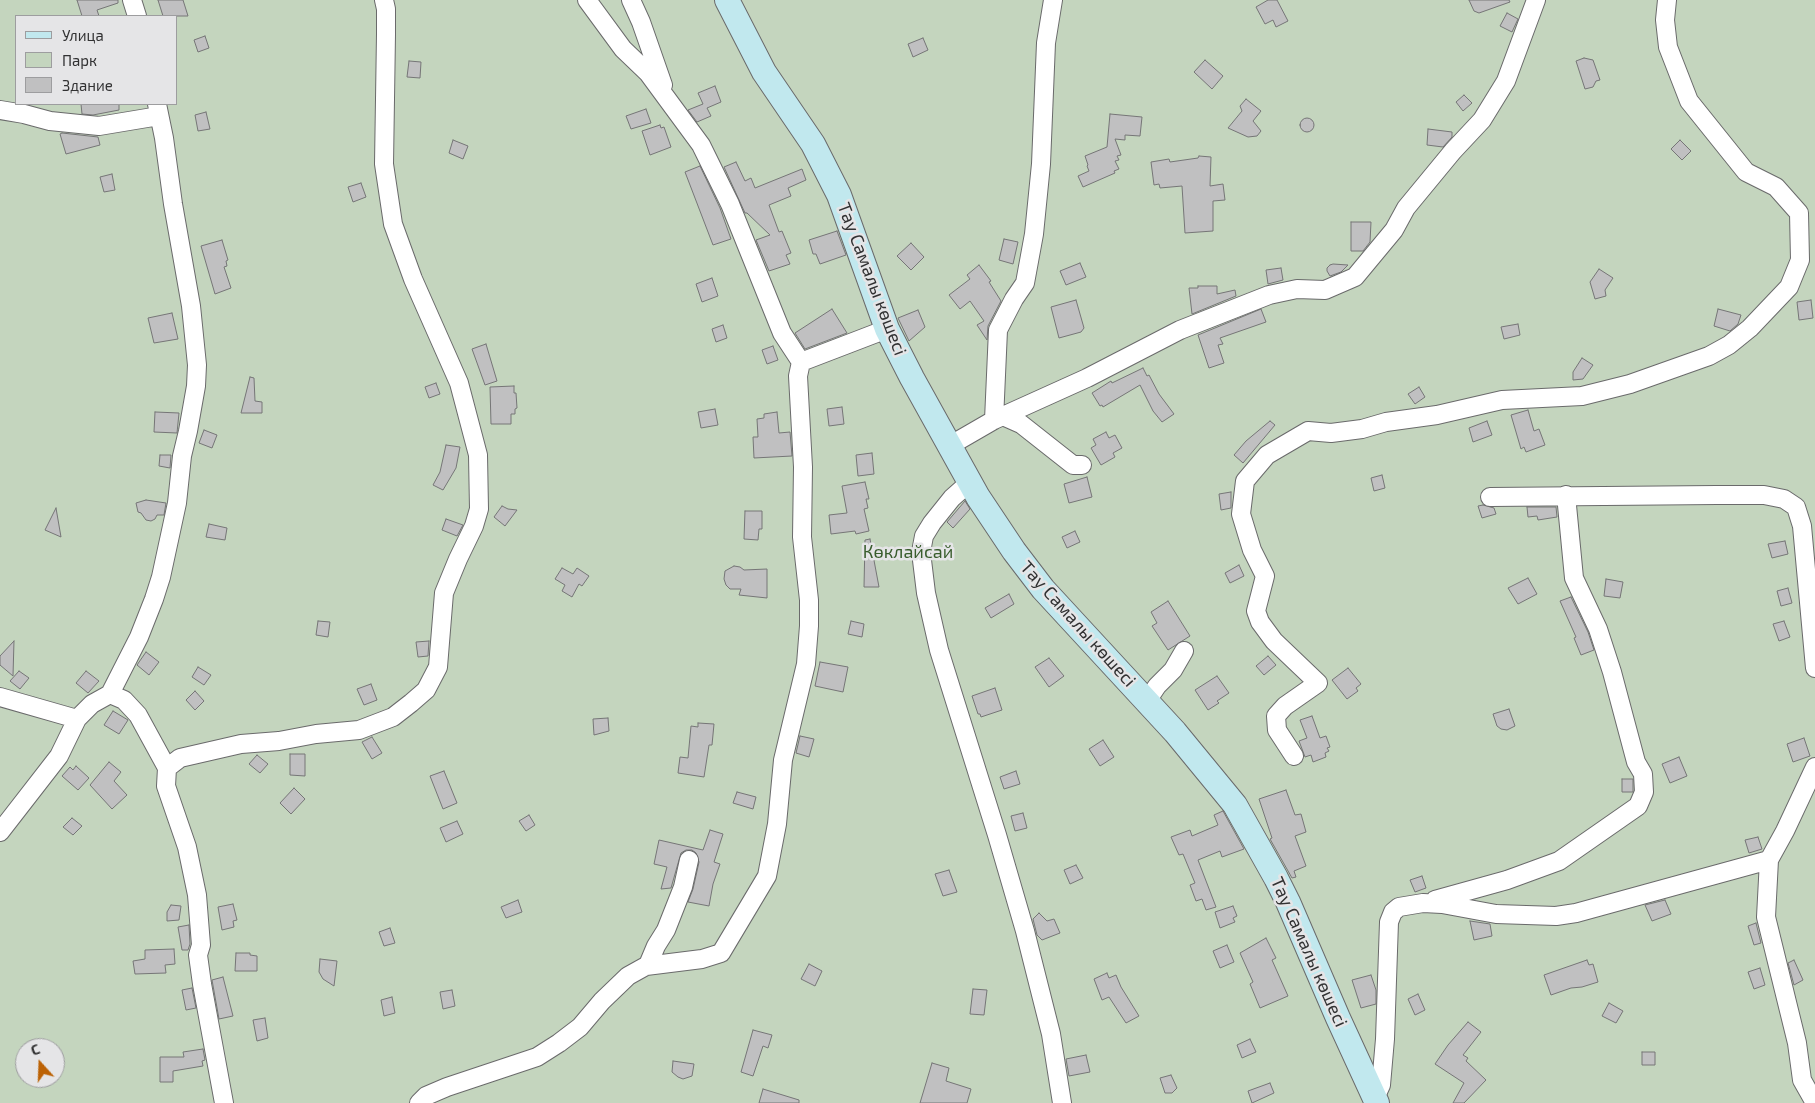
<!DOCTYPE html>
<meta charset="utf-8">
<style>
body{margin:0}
#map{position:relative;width:1815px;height:1103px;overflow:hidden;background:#e5e5e7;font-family:"Exo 2",sans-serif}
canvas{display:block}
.legend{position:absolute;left:15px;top:15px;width:162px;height:90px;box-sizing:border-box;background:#e5e5e7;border:1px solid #9d9d9f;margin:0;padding:6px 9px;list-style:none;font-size:15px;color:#323233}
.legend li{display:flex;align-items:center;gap:10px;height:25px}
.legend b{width:25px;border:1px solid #9d9d9f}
.north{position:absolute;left:15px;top:1038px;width:50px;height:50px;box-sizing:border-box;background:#e5e5e7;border:1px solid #9d9d9f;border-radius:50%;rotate:340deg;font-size:14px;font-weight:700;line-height:20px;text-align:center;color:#323233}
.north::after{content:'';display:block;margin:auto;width:18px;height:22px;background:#bc6205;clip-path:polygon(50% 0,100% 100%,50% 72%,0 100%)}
</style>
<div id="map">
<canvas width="1815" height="1103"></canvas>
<ul class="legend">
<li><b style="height:6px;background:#c1e8ee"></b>Улица</li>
<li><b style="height:14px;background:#c4d5be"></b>Парк</li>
<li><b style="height:14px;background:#c0c0c1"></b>Здание</li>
</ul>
<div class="north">С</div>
</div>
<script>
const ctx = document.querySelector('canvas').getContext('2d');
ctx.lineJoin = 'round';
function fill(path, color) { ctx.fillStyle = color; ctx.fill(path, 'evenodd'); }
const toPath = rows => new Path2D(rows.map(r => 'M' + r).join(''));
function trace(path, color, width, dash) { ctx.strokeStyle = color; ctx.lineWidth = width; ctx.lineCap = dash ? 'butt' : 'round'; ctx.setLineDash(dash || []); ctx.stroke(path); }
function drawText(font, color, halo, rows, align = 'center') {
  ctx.font = font + ' "Exo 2",sans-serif'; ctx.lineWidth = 5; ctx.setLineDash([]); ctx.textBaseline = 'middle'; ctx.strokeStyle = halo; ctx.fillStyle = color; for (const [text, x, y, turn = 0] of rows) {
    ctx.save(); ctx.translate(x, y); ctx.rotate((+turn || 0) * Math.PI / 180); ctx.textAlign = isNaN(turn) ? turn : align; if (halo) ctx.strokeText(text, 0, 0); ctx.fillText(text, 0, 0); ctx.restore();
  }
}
fill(toPath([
 [0,0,1815,0,1815,1103,0,1103],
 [16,16,176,16,176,104,16,104],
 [25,1048,55,1048,55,1078,25,1078]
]), '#c4d5be');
const building = toPath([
 [77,0,118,0,118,3,97,10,99,16,82,16,77,0],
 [158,0,183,0,188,16,163,16,158,0],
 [1268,0,1277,0,1288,21,1276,27,1273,20,1265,24,1256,7,1268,0],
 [1469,0,1509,0,1510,2,1479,13,1474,11,1469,0],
 [1507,13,1518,19,1512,32,1500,26,1507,13],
 [205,36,209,48,198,52,194,40,205,36],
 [923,38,928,50,913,57,908,44,923,38],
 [1584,58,1593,60,1600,80,1596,81,1593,87,1585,89,1576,61,1584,58],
 [1205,60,1223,76,1212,89,1194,72,1205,60],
 [409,61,421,62,420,78,407,77,409,61],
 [715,86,721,102,707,108,711,116,697,122,688,110,703,104,698,93,715,86],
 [1464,95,1472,103,1463,111,1456,102,1464,95],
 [1246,99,1261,111,1253,121,1261,131,1257,136,1248,137,1228,128,1242,111,1240,106,1246,99],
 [81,104,119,104,119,110,93,115,82,114,81,104],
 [646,109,651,123,631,129,626,116,646,109],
 [206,112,210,129,198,131,195,115,206,112],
 [1110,114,1142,117,1140,136,1125,135,1125,140,1115,139,1121,155,1117,156,1119,160,1115,161,1119,169,1114,171,1115,173,1083,187,1078,176,1089,171,1087,166,1088,165,1085,156,1107,147,1110,114],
 '1300 125a7 7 0 1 1 14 0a7 7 0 1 1-14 0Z',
 [660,125,661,128,664,127,671,147,650,155,642,131,660,125],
 [1428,129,1452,132,1452,137,1443,147,1427,145,1428,129],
 [62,133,98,137,100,145,66,154,60,134,62,133],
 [453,140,468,146,463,159,449,153,453,140],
 [1680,140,1691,151,1682,160,1671,149,1680,140],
 [1199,156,1211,157,1210,186,1223,184,1225,200,1213,201,1213,231,1185,233,1182,186,1160,188,1159,184,1154,185,1151,162,1169,159,1170,162,1198,158,1199,156],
 [736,162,745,181,751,178,755,188,802,169,806,180,788,188,791,196,769,205,779,232,782,231,791,253,786,255,790,264,769,271,756,240,770,235,747,213,745,213,724,167,736,162],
 [700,166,720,208,731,239,713,245,685,172,700,166],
 [112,174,115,190,104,192,100,177,112,174],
 [361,183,366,197,353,202,348,187,361,183],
 [1351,222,1371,222,1370,242,1363,251,1351,251,1351,222],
 [837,231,846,255,820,264,816,254,813,254,809,240,837,231],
 [1004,239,1018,242,1013,264,999,260,1004,239],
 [222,240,228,260,226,261,227,266,224,267,231,288,215,294,201,246,222,240],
 [911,243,924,257,911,270,897,256,911,243],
 [1080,263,1086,277,1066,285,1060,271,1080,263],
 [979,265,991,281,989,282,1001,301,988,326,987,340,977,325,984,321,970,301,960,309,949,295,970,279,967,275,979,265],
 [1330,265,1333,264,1348,265,1341,272,1330,276,1327,271,1327,268,1330,265],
 [1281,268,1283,280,1268,284,1266,270,1281,268],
 [1599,269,1613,278,1605,290,1606,296,1595,299,1590,282,1599,269],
 [712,278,718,296,702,302,696,284,712,278],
 [1198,286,1217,286,1217,294,1235,290,1236,296,1192,314,1189,288,1198,288,1198,286],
 [1076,300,1084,328,1081,332,1059,338,1051,307,1076,300],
 [1811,300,1813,318,1799,320,1797,302,1811,300],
 [832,309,847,333,805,349,795,333,832,309],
 [1261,309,1266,322,1220,338,1223,344,1218,345,1224,363,1209,368,1198,335,1261,309],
 [1718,309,1741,315,1738,324,1730,331,1714,326,1718,309],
 [918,310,925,327,909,341,898,318,918,310],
 [172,313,178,339,154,343,148,318,172,313],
 [1518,324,1520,335,1504,339,1501,327,1518,324],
 [723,325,727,338,716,342,712,329,723,325],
 [486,344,497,381,485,385,472,349,486,344],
 [773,346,778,360,767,364,762,350,773,346],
 [1582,358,1593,365,1583,379,1573,380,1573,372,1582,358],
 [1143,368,1147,376,1149,375,1159,394,1174,414,1162,422,1153,411,1140,385,1103,407,1102,405,1100,406,1092,393,1111,381,1112,383,1143,368],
 [250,377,254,378,255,401,262,402,262,413,241,413,250,377],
 [436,383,440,394,429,398,425,387,436,383],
 [514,386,514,393,516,393,517,408,515,409,515,414,511,414,511,424,491,424,490,387,514,386],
 [1419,387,1425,397,1415,404,1408,394,1419,387],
 [842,407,844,424,829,426,827,409,842,407],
 [715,409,718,425,701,428,698,412,715,409],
 [1528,410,1534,431,1539,429,1545,445,1526,452,1524,447,1521,449,1511,415,1528,410],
 [155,412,179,413,177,433,154,432,155,412],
 [777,412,779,433,790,432,792,456,754,458,753,437,758,437,757,419,764,418,764,414,777,412],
 [1270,421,1275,425,1243,463,1234,455,1246,441,1270,421],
 [1487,421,1492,435,1473,442,1469,428,1487,421],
 [204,430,217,435,212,448,199,443,204,430],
 [1106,432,1109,438,1115,435,1122,448,1113,453,1115,457,1101,465,1091,448,1096,445,1093,439,1106,432],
 [446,445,460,447,456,468,443,490,433,485,440,472,446,445],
 [872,453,874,474,858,476,856,455,872,453],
 [160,455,171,455,170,468,159,466,160,455],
 [1382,475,1385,488,1374,491,1371,478,1382,475],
 [1087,477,1092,497,1069,503,1064,484,1087,477],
 [865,482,869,499,866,499,868,508,864,509,869,531,856,534,855,531,831,534,829,515,847,513,842,486,865,482],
 [1231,492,1231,508,1221,510,1219,494,1231,492],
 [146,500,166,503,164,515,157,515,155,519,151,521,146,520,141,513,138,512,136,503,146,500],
 [965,501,970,509,953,528,947,522,965,501],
 [1483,505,1494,508,1496,514,1482,518,1478,506,1483,505],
 [502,506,508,509,517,510,505,526,494,517,502,506],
 [1527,507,1556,507,1557,517,1538,520,1537,516,1528,517,1527,507],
 [56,508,61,537,45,530,56,508],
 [745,511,762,511,762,529,759,529,758,540,744,539,745,511],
 [446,519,463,525,457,536,442,530,446,519],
 [209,524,227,528,225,540,206,537,209,524],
 [1075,531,1080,542,1067,548,1062,537,1075,531],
 [870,539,879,587,864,587,865,540,870,539],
 [1785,541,1788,554,1772,558,1768,544,1785,541],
 [1239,565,1244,576,1230,583,1225,573,1239,565],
 [734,566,740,567,744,570,767,569,767,598,739,595,741,589,730,589,726,585,724,579,725,571,734,566],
 [562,568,573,574,577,568,589,576,582,586,579,584,572,597,562,591,565,585,555,579,562,568],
 [1528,578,1537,594,1518,604,1508,588,1528,578],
 [1606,579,1623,582,1620,598,1604,596,1606,579],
 [1788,588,1792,603,1781,606,1777,591,1788,588],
 [1009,594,1014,604,991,618,985,608,1009,594],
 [1571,597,1588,632,1594,650,1581,655,1574,638,1576,637,1560,601,1571,597],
 [1168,601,1190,636,1168,650,1152,626,1157,623,1151,612,1168,601],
 [318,621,330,622,328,637,316,635,318,621],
 [851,621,864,624,862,637,848,634,851,621],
 [1784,621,1790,637,1779,641,1773,624,1784,621],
 [14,641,13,676,0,665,0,656,14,641],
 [429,641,428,656,418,657,416,642,429,641],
 [146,652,159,662,149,675,137,665,146,652],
 [1268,656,1276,665,1264,675,1256,666,1268,656],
 [1049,658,1064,676,1049,687,1035,667,1049,658],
 [820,662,848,667,843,692,815,686,820,662],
 [198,667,211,675,204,685,192,677,198,667],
 [1348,668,1361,684,1356,688,1358,691,1347,699,1332,680,1348,668],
 [19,671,29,678,20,689,10,681,19,671],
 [86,671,99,681,88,693,76,683,86,671],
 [1217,676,1229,693,1217,701,1219,703,1208,710,1195,690,1217,676],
 [371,684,377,700,364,705,357,689,371,684],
 [995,688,1002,710,981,717,980,714,978,714,972,696,995,688],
 [195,691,204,701,195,710,186,700,195,691],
 [1509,709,1515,726,1507,730,1501,729,1497,726,1493,714,1509,709],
 [113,711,128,720,119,734,104,725,113,711],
 [1312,716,1320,738,1326,736,1330,747,1327,748,1329,751,1325,753,1326,757,1313,762,1311,755,1305,757,1299,741,1307,738,1300,720,1312,716],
 [608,718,609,731,594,735,593,719,608,718],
 [698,723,714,724,712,745,709,745,704,777,678,773,680,757,688,758,691,726,698,727,698,723],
 [800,736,814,739,809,757,796,753,800,736],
 [372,737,382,753,372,759,362,742,372,737],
 [1804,738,1810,756,1793,762,1787,744,1804,738],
 [1103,740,1114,757,1100,766,1089,749,1103,740],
 [290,754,305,754,305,776,290,775,290,754],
 [257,755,268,764,260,773,249,764,257,755],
 [1679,757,1687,776,1670,783,1662,764,1679,757],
 [109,762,121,772,114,781,127,795,112,809,90,785,109,762],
 [76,766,89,778,78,790,62,776,70,767,73,770,76,766],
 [444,771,457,803,443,809,430,776,444,771],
 [1016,771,1020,784,1004,789,1000,777,1016,771],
 [1622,779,1633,779,1633,792,1622,792,1622,779],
 [294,788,305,799,291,814,280,803,294,788],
 [1286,790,1295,815,1301,814,1306,832,1295,836,1306,866,1294,871,1296,877,1292,878,1270,839,1272,838,1259,799,1286,790],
 [737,792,756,797,753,809,733,803,737,792],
 [1223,811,1244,849,1222,857,1220,851,1198,860,1216,907,1206,910,1202,899,1196,901,1190,885,1195,883,1183,854,1179,855,1171,837,1190,830,1192,836,1218,825,1214,815,1223,811],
 [1023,813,1027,828,1015,831,1011,816,1023,813],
 [529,815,535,825,526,831,519,821,529,815],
 [72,818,82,826,73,835,63,827,72,818],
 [457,821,463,834,446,842,440,828,457,821],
 [710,830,723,834,714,862,720,864,713,884,709,906,688,902,693,889,699,862,696,853,692,850,686,850,681,853,671,888,661,889,667,867,654,864,659,840,703,850,710,830],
 [1758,837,1762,849,1749,853,1745,840,1758,837],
 [1076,865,1083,878,1070,884,1064,870,1076,865],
 [949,870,957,892,943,896,935,874,949,870],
 [1422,876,1426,888,1415,892,1410,880,1422,876],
 [518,900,522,912,506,918,501,907,518,900],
 [1665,900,1671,914,1652,921,1645,905,1665,900],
 [233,904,237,920,233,921,234,927,222,930,218,907,233,904],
 [171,905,181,906,179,920,167,921,167,912,171,905],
 [1233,906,1237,916,1233,918,1235,922,1220,928,1215,912,1233,906],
 [1039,913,1047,921,1054,919,1060,933,1042,940,1037,935,1033,919,1039,913],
 [1470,921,1490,924,1492,936,1474,940,1470,921],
 [1756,923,1761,943,1754,945,1748,926,1756,923],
 [189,925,190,944,188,950,182,950,178,927,189,925],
 [390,928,395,943,384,946,379,932,390,928],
 [1266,938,1276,958,1272,960,1288,996,1260,1008,1250,984,1253,982,1240,953,1266,938],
 [1227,945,1234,962,1220,968,1213,951,1227,945],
 [174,949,175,964,165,965,166,973,135,974,133,961,145,959,145,950,174,949],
 [236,953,250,953,250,955,257,956,257,971,235,971,236,953],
 [320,959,337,961,334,986,323,979,319,972,320,959],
 [1587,960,1589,965,1593,964,1598,982,1582,987,1571,988,1551,995,1544,975,1587,960],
 [1794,960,1803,980,1794,985,1788,963,1794,960],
 [809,964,822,971,815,986,801,979,809,964],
 [1760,968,1765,985,1754,989,1748,972,1760,968],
 [1107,973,1109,978,1116,975,1121,987,1139,1016,1126,1023,1109,997,1102,1000,1094,979,1107,973],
 [1371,975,1376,990,1376,1004,1361,1008,1352,980,1371,975],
 [223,977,233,1016,219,1019,212,980,223,977],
 [192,988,196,1008,186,1010,182,990,192,988],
 [973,989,987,990,984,1015,970,1014,973,989],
 [452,990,455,1006,443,1009,440,992,452,990],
 [1418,994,1425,1010,1415,1015,1408,999,1418,994],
 [392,997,395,1013,384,1016,381,1000,392,997],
 [1609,1003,1623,1011,1616,1023,1602,1016,1609,1003],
 [265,1018,268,1038,257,1041,253,1020,265,1018],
 [1468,1022,1481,1032,1463,1055,1468,1058,1466,1061,1486,1080,1464,1103,1453,1103,1464,1083,1435,1064,1448,1045,1468,1022],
 [753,1030,772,1035,768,1048,763,1046,753,1076,741,1072,753,1030],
 [1250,1039,1256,1052,1242,1058,1237,1045,1250,1039],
 [203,1049,205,1060,202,1061,203,1066,173,1071,173,1082,160,1082,160,1057,184,1057,183,1052,203,1049],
 [1642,1052,1655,1052,1655,1065,1642,1065,1642,1052],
 [1086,1055,1090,1072,1069,1076,1066,1059,1086,1055],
 [673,1061,694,1064,692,1076,683,1079,678,1077,672,1072,673,1061],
 [932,1063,949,1068,946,1081,971,1089,967,1103,920,1103,932,1063],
 [1171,1075,1177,1088,1172,1093,1165,1093,1160,1078,1171,1075],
 [1270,1083,1274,1093,1252,1103,1248,1091,1270,1083],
 [763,1089,799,1100,799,1103,759,1103,763,1089]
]);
fill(building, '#c0c0c1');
trace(building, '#767677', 1);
const street = toPath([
 [132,0,137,16],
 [587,0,623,49,648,73,701,145,730,204,782,333,801,362],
 [631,0,641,22,663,85],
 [157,104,164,138,173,204,191,306,197,365,196,386,188,431,182,456,177,503,161,577,154,599,139,637,110,694,124,700,138,715,167,768,166,786,187,847,197,895,201,945,198,955,202,984,224,1103],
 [0,110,24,114,50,121,99,126,159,116],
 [1003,416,1021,424,1073,465,1082,465],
 [994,420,998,330,1014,299,1025,283,1034,234,1041,164,1046,43,1053,0],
 [949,446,994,420,1087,378,1180,330,1269,295,1297,289,1325,290,1355,277,1394,230,1406,208,1453,151,1482,120,1506,81,1536,0],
 [970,482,952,498,932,523,924,536,921,552,926,593,939,650,997,835,1025,931,1051,1034,1062,1103],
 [1490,497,1717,495,1764,495,1784,499,1796,507,1802,526,1815,668],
 [0,697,77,719],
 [1147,701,1157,686,1173,670,1184,651],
 [1294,756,1277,730,1276,716,1285,706,1318,683,1274,641,1260,622,1256,611,1265,576,1252,550,1241,514,1245,481,1267,455,1308,431,1331,433,1362,429,1386,422,1437,415,1502,400,1582,396,1630,384,1709,356,1729,345,1750,328,1789,287,1800,260,1799,213,1776,187,1746,172,1689,101,1668,47,1665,20,1667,0],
 [167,768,180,758,241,744,279,741,316,734,359,730,393,717,411,703,426,690,438,667,444,593,458,559,474,526,479,509,478,455,459,383,413,279,393,224,384,164,386,34,386,9,384,0],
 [0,832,59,756,77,719,92,704,110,694],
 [1769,860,1766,917,1797,1043,1802,1080,1815,1103],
 [1435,900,1507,880,1559,861,1638,806,1644,792,1643,774,1636,762,1612,672,1598,629,1574,578,1566,495],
 [648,965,656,946,666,930,683,887,689,860],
 [1375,1098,1381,1085,1385,1039,1389,922,1393,912,1399,907,1423,903,1442,904,1496,914,1556,916,1576,913,1769,860,1785,831,1815,767],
 [419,1103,426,1096,447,1087,537,1057,559,1043,580,1027,602,1001,628,976,646,966,702,959,721,953,767,876,777,824,783,760,806,664,809,626,809,600,802,537,803,467,798,376,801,362,887,329]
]);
const secondary = toPath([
 [727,0,764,72,813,144,839,195,887,329,912,378,978,497,1014,551,1043,589,1175,732,1235,805,1276,878,1288,902,1338,1018,1377,1103]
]);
trace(street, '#6a6a6b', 20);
trace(secondary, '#6a6a6b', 26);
trace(street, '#fff', 18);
trace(secondary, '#c1e8ee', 24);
drawText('18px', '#323233', '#e5e5e7', [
 ["Тау Самалы көшесі",872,279,69],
 ["Тау Самалы көшесі",1078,624,48],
 ["Тау Самалы көшесі",1309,952,66]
]);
drawText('18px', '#395d2d', '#e5e5e7', [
 ["Көклайсай",908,552]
]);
</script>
